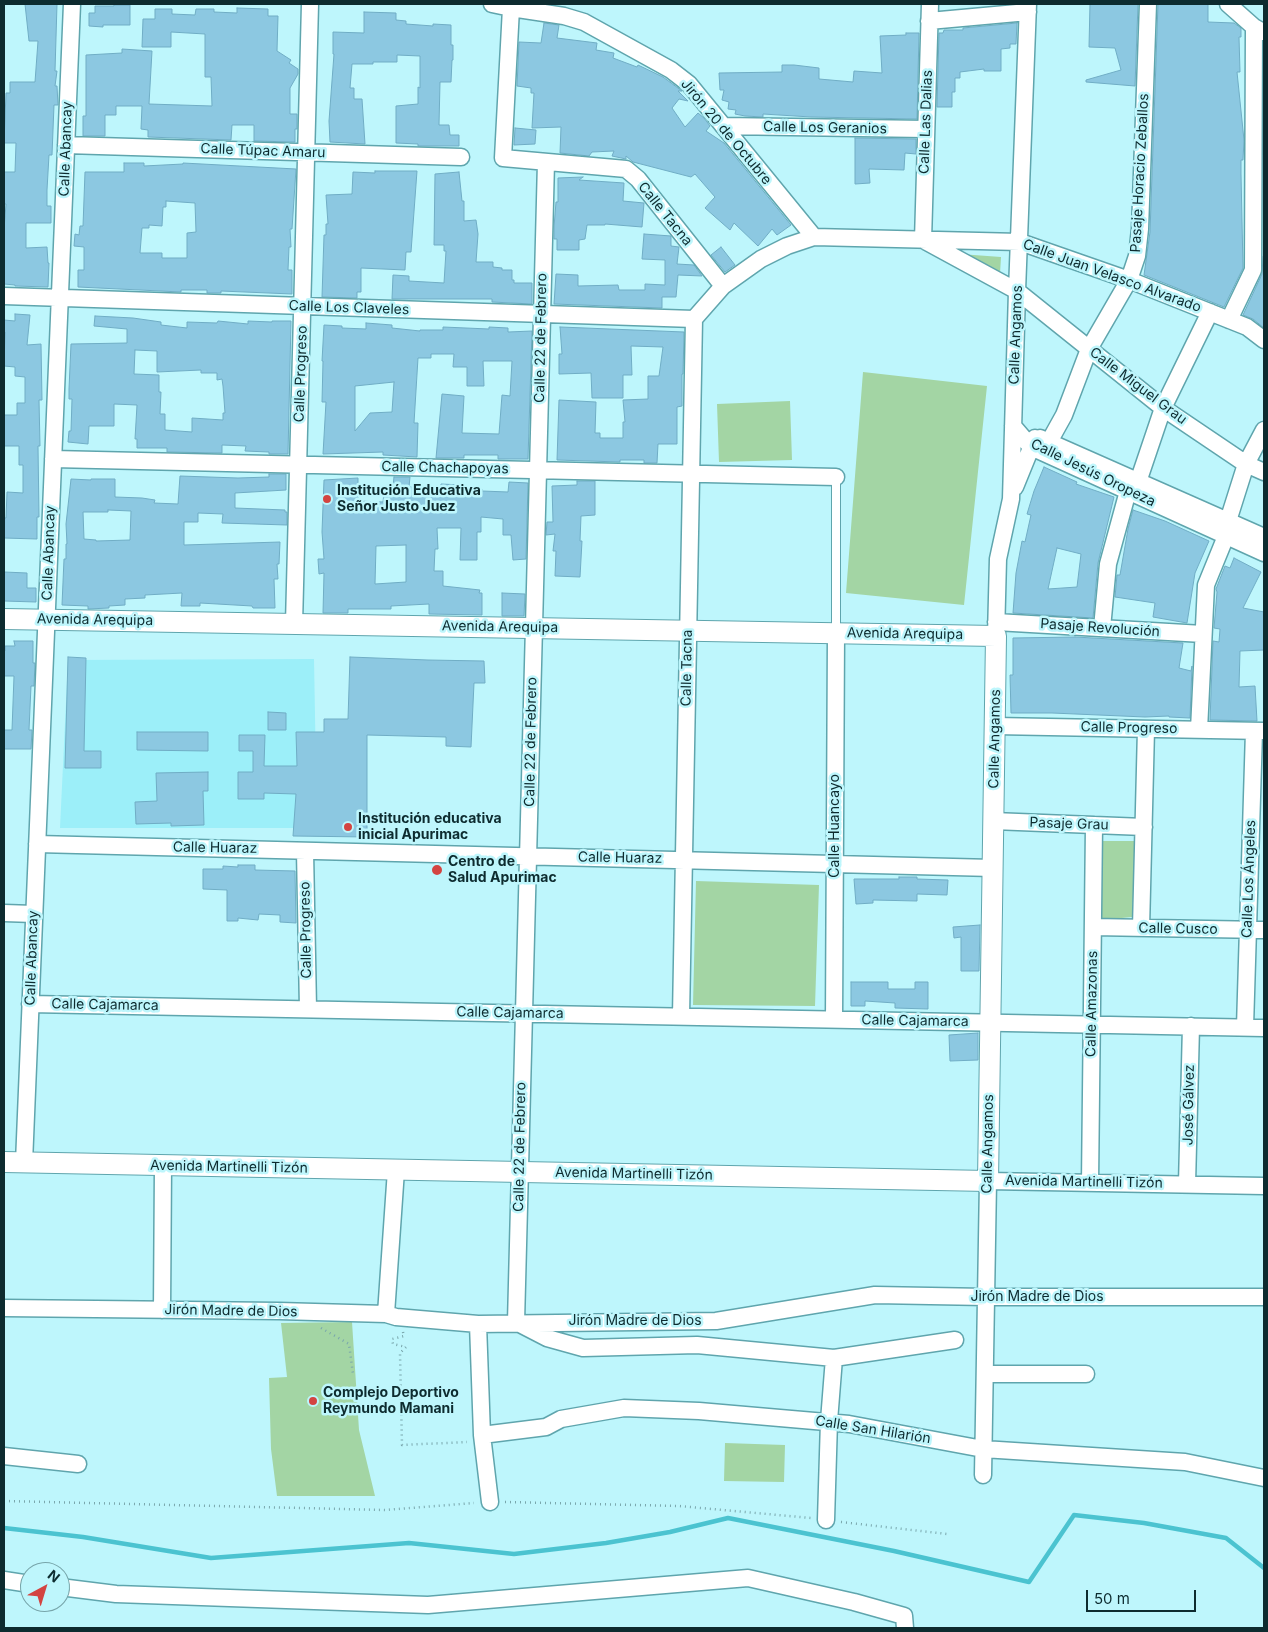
<!DOCTYPE html>
<meta charset="utf-8">
<style>
body{margin:0}
#map{position:relative;width:1268px;height:1632px;overflow:hidden;background:#bef6fc;font-family:Inter,sans-serif}
canvas{display:block}
.frame{position:absolute;inset:0;border:5px solid #0d2b2f;pointer-events:none}
.north{position:absolute;left:20px;top:1562px;width:50px;height:50px;box-sizing:border-box;background:#bef6fc;border:1px solid #77a5aa;border-radius:50%;rotate:39deg;font-size:14px;font-weight:700;line-height:20px;text-align:center;color:#0d2b2f}
.north::after{content:'';display:block;margin:auto;width:18px;height:22px;background:#d34441;clip-path:polygon(50% 0,100% 100%,50% 72%,0 100%)}
.scale{position:absolute;left:1086px;top:1590px;width:110px;height:22px;box-sizing:border-box;border:2px solid #0d2b2f;border-top:0;padding-left:6px;font-size:15px;line-height:18px;white-space:nowrap;color:#0d2b2f;-webkit-text-stroke:4px #bef6fc;paint-order:stroke}
</style>
<div id="map">
<canvas width="1268" height="1632"></canvas>
<div class="frame"></div>
<div class="north">N</div>
<div class="scale">50 m</div>
</div>
<script>
const ctx = document.querySelector('canvas').getContext('2d');
ctx.lineJoin = 'round';
function fill(path, color) { ctx.fillStyle = color; ctx.fill(path, 'evenodd'); }
const toPath = rows => new Path2D(rows.map(r => 'M' + r).join(''));
function trace(path, color, width, dash) { ctx.strokeStyle = color; ctx.lineWidth = width; ctx.lineCap = dash ? 'butt' : 'round'; ctx.setLineDash(dash || []); ctx.stroke(path); }
function drawText(font, color, halo, rows, align = 'center') {
  ctx.font = font + ' Inter,sans-serif'; ctx.lineWidth = 5; ctx.setLineDash([]); ctx.textBaseline = 'middle'; ctx.strokeStyle = halo; ctx.fillStyle = color; for (const [text, x, y, turn = 0] of rows) {
    ctx.save(); ctx.translate(x, y); ctx.rotate((+turn || 0) * Math.PI / 180); ctx.textAlign = isNaN(turn) ? turn : align; if (halo) ctx.strokeText(text, 0, 0); ctx.fillText(text, 0, 0); ctx.restore();
  }
}
fill(toPath([
 [314,659,317,828,60,828,68,660]
]), '#9ceff9');
fill(toPath([
 [960,254,1001,257,1000,274],
 [863,372,987,386,964,605,846,593],
 [790,401,792,460,719,462,717,404],
 [1102,841,1136,841,1132,917,1101,920],
 [696,881,819,885,815,1006,693,1005],
 [352,1322,359,1430,375,1496,277,1496,271,1449,269,1378,287,1377,281,1323],
 [725,1443,785,1445,784,1482,724,1481]
]), '#a3d5a4');
trace(toPath([
 [4,1528,83,1537,211,1558,409,1543,514,1554,606,1543,670,1532,728,1518,894,1551,1029,1582,1074,1515,1144,1523,1226,1538,1264,1568]
]), '#4bc3d0', 4.5);
const building = toPath([
 [25,4,57,4,55,71,57,71,55,86,57,86,58,105,54,105,52,155,49,155,47,190,47,206,51,206,51,223,26,223,26,248,47,247,48,263,49,263,48,287,15,286,15,285,4,284,4,229,6,204,4,204,4,172,15,172,16,143,4,143,6,93,10,93,10,82,35,82,38,41,29,41,25,4],
 [1090,4,1138,4,1135,86,1086,82,1086,80,1121,70,1115,48,1089,47,1090,4],
 [1158,4,1208,4,1208,22,1234,23,1241,28,1241,37,1239,37,1240,72,1237,72,1244,140,1243,160,1241,160,1241,174,1243,268,1224,307,1144,275,1150,232,1158,4],
 [114,5,130,5,130,25,103,25,103,27,89,26,89,13,95,13,95,6,114,6,114,5],
 [237,8,268,9,268,16,278,16,277,51,291,60,289,63,298,69,298,74,290,88,290,114,297,114,297,129,295,129,295,142,254,141,254,125,232,125,231,140,148,137,148,130,141,129,142,106,116,106,116,115,105,115,105,136,83,136,83,116,86,116,86,55,122,53,122,49,152,51,149,104,212,106,211,77,205,77,205,34,171,32,171,47,142,47,143,19,155,19,155,9,172,9,172,14,195,15,196,9,214,9,214,12,237,13,237,8],
 [364,12,396,13,396,20,406,21,406,24,433,26,433,24,451,25,451,45,453,45,453,60,452,60,451,82,440,82,439,125,449,125,450,135,459,135,459,146,418,146,418,144,396,143,396,106,418,104,418,87,420,88,420,56,397,55,397,62,373,62,373,64,352,64,350,88,354,88,354,99,362,99,365,144,330,142,329,121,334,54,333,54,333,32,364,33,364,12],
 [544,23,559,25,557,38,597,43,596,50,614,53,613,58,637,67,638,65,663,77,682,91,678,91,688,101,679,99,672,108,685,127,698,113,704,118,710,126,706,131,724,143,791,225,777,235,772,229,758,246,734,223,730,230,705,208,715,197,695,174,691,177,633,162,626,156,626,159,612,156,614,151,592,152,589,156,560,153,561,127,532,128,534,93,531,93,531,88,517,86,519,42,541,43,544,23],
 [1017,23,1016,44,1010,44,1010,48,1001,49,1001,71,984,71,984,69,960,72,960,78,955,78,955,92,952,92,952,107,937,107,939,33,943,33,944,30,963,30,963,28,1017,23],
 [906,33,919,33,917,119,811,117,763,114,763,117,745,116,735,114,736,110,728,109,729,102,722,100,724,90,720,90,719,73,782,72,782,65,794,65,819,68,819,79,853,82,854,71,882,73,880,36,906,35,906,33],
 [515,128,536,130,535,144,514,145,515,128],
 [855,138,916,139,916,154,905,153,904,170,869,169,870,183,855,184,855,138],
 [124,163,144,163,144,166,183,164,183,163,296,169,292,229,290,229,291,247,289,247,288,270,292,270,292,294,221,291,221,293,207,293,207,290,181,290,181,292,78,287,78,270,84,270,84,247,74,246,75,234,79,235,80,226,83,226,85,172,124,172,124,163],
 [166,201,195,203,196,232,187,233,187,258,162,258,162,253,140,253,142,228,149,228,149,225,162,226,163,207,166,207,166,201],
 [375,171,417,171,411,252,406,252,405,270,361,268,361,292,357,292,357,298,322,297,324,235,326,235,326,224,328,224,326,195,352,194,353,172,375,173,375,171],
 [459,172,462,201,464,201,464,221,476,220,478,234,476,262,493,262,493,267,502,268,502,270,512,270,512,280,514,280,514,283,532,283,532,304,492,302,492,299,392,299,393,275,409,276,409,281,444,283,446,251,444,251,444,245,434,245,435,174,459,172],
 [583,177,579,180,624,183,623,201,644,203,642,227,605,224,605,225,587,225,585,239,579,240,579,250,557,250,557,239,554,239,554,227,556,202,558,202,558,178,583,177],
 [644,234,671,236,671,246,679,247,677,264,694,265,702,276,678,275,676,297,662,297,662,308,554,304,556,274,578,275,578,286,618,285,619,290,645,290,645,284,665,285,665,260,642,259,644,234],
 [721,247,735,265,725,272,711,255,721,247],
 [1263,257,1264,258,1264,328,1253,319,1243,315,1262,274,1263,257],
 [15,314,30,315,27,345,41,344,42,400,39,400,40,446,38,446,39,517,37,517,37,539,4,538,4,518,6,518,7,492,23,493,23,465,19,465,19,446,4,446,4,415,17,415,17,403,25,403,25,377,15,376,15,367,4,366,5,332,4,332,4,320,15,321,15,314],
 [95,316,133,318,161,322,161,325,187,328,187,322,217,323,218,321,248,324,248,321,272,322,272,321,291,321,288,454,269,454,269,452,245,451,246,446,222,445,222,453,167,452,167,448,137,448,137,439,135,439,137,405,114,404,114,426,89,426,88,444,68,442,69,431,71,431,72,399,69,399,69,389,71,344,127,343,127,329,94,326,95,316],
 [135,350,157,351,157,372,201,370,201,373,217,373,217,380,222,379,223,386,225,413,223,413,223,420,192,418,192,432,165,430,165,414,160,414,161,392,159,392,159,375,134,374,135,350],
 [366,323,392,325,392,328,420,331,420,330,443,330,443,327,489,329,489,327,508,328,508,332,532,331,528,459,498,459,498,455,464,455,464,458,436,458,442,394,464,396,462,433,499,434,502,395,510,396,512,361,483,361,484,386,467,386,467,367,453,367,454,354,431,354,431,358,418,358,414,423,418,423,417,457,383,455,383,452,323,454,326,402,322,402,323,361,322,361,324,325,342,326,342,328,366,329,366,323],
 [394,382,392,412,370,413,355,431,355,386,394,382],
 [560,327,684,332,683,374,682,374,682,406,677,407,677,444,658,444,657,463,644,463,644,460,620,460,620,462,557,460,559,400,596,402,595,433,600,433,600,438,623,438,623,422,625,422,623,400,648,399,648,376,659,376,663,347,631,346,632,375,623,375,623,398,592,398,591,373,559,374,559,354,562,354,560,327],
 [1044,467,1077,482,1076,484,1114,497,1098,563,1093,618,1013,613,1016,573,1022,541,1025,542,1031,515,1027,514,1034,491,1044,467],
 [1057,548,1081,554,1077,587,1048,589,1057,548],
 [269,474,286,474,286,490,235,493,235,508,285,510,285,512,287,512,287,525,222,523,223,514,198,513,198,522,184,522,184,545,280,542,279,564,277,564,278,579,274,579,275,608,253,608,252,606,200,603,200,606,181,606,182,593,145,595,145,598,125,599,125,605,109,606,109,608,88,609,88,606,62,605,64,559,66,559,66,544,67,544,66,524,71,479,91,480,91,479,115,479,115,497,142,498,155,500,154,503,178,504,180,476,238,478,269,477,269,474],
 [108,510,131,511,130,540,96,541,96,540,84,539,83,512,108,512,108,510],
 [394,477,410,477,409,487,416,487,416,489,434,490,434,487,441,487,441,484,462,485,461,489,482,489,482,491,508,492,509,482,528,483,526,559,513,560,511,535,503,535,503,519,481,517,481,532,477,532,477,560,460,560,461,528,437,528,438,549,435,549,434,571,443,571,443,586,480,590,479,593,482,593,482,615,429,614,429,604,391,606,391,609,348,609,348,613,323,613,324,573,319,574,318,559,324,559,322,532,324,480,358,478,358,501,383,502,384,493,392,495,394,477],
 [406,545,406,582,375,584,376,546,406,545],
 [577,481,595,481,595,515,581,516,580,541,582,541,580,577,555,576,556,551,553,551,555,534,546,535,547,522,553,522,552,486,577,485,577,481],
 [1133,510,1165,521,1209,541,1195,573,1187,623,1153,617,1155,603,1115,597,1117,575,1120,575,1128,529,1133,510],
 [1234,558,1261,572,1243,608,1264,612,1264,650,1240,651,1239,687,1255,686,1257,721,1210,720,1213,641,1219,642,1220,629,1214,628,1217,592,1216,589,1225,566,1230,568,1234,558],
 [4,572,27,573,27,588,36,588,36,602,4,601,4,572],
 [502,593,525,594,524,616,502,616,502,593],
 [1075,637,1183,643,1179,668,1191,671,1192,666,1190,718,1169,717,1169,716,1145,717,1052,713,1011,713,1010,675,1013,675,1013,638,1075,637],
 [14,641,33,641,33,663,35,663,34,686,31,686,29,730,32,730,31,749,4,749,4,730,12,730,14,676,4,676,4,651,5,651,5,646,15,646,14,641],
 [68,657,86,658,84,751,101,751,101,768,65,768,68,657],
 [350,657,428,660,484,661,485,683,474,683,471,747,446,746,446,737,367,735,367,837,293,836,296,794,264,793,264,799,238,799,238,772,253,772,253,751,239,751,239,735,265,735,264,766,297,766,296,732,324,732,324,719,348,719,350,657],
 [268,712,286,713,286,730,268,730,268,712],
 [137,732,208,732,208,751,137,750,137,732],
 [208,772,208,791,203,791,204,825,171,826,171,823,136,824,135,802,157,801,156,773,208,772],
 [238,865,255,865,255,870,295,871,296,923,280,922,280,915,259,914,258,920,238,918,238,921,227,921,227,890,203,889,203,869,223,869,223,866,238,867,238,865],
 [899,877,917,877,917,879,948,880,947,895,917,894,917,901,873,900,873,903,856,904,854,879,899,879,899,877],
 [980,925,979,971,961,971,961,937,954,938,953,927,980,925],
 [851,982,888,982,888,989,915,989,915,982,928,982,928,1009,895,1008,895,1003,865,1001,865,1006,851,1006,851,982],
 [978,1033,978,1060,950,1061,949,1035,978,1033]
]);
fill(building, '#8cc8e1');
trace(building, '#70adc5', 1);
const service = toPath([
 [836,633,836,477]
]);
const minor = toPath([
 [492,4,511,8,564,16,584,22,671,70,689,84,814,237],
 [1228,4,1254,27,1263,32],
 [511,8,503,158,626,169,638,179,723,286],
 [929,21,1028,12],
 [723,126,926,129],
 [66,145,461,157],
 [546,162,516,1322,547,1338,583,1348,697,1345,834,1358,955,1340],
 [923,240,930,4],
 [925,241,1017,291,1163,408,1246,464,1264,472],
 [4,296,694,319],
 [694,319,723,286,761,259,787,246,814,237,1020,242,1129,280,1247,327,1264,340],
 [1229,320,1253,270,1254,27],
 [1013,426,1031,447,1264,553],
 [1040,438,1264,537],
 [1049,442,1064,415,1089,349,1129,280,1137,256,1140,229,1148,4],
 [53,459,836,477],
 [1138,482,1163,408,1210,312],
 [1015,487,1035,438],
 [1228,521,1246,464,1264,430],
 [996,622,1203,634],
 [294,624,310,4],
 [1102,628,1108,564,1128,491],
 [996,636,998,559,1011,499,1017,291,1028,4],
 [995,726,1264,731],
 [1199,730,1206,585,1226,536],
 [993,821,1144,827],
 [37,844,993,868],
 [305,851,308,1009],
 [4,913,34,914],
 [1093,927,1264,930],
 [1141,928,1146,729],
 [30,1004,1264,1028],
 [681,1016,694,319],
 [834,1019,836,633],
 [1245,1027,1254,731],
 [24,1163,72,4],
 [1090,1183,1094,825],
 [1187,1184,1191,1026],
 [4,1308,279,1311,386,1314,396,1317,478,1324,716,1321,875,1295,986,1297,1264,1297],
 [162,1310,163,1165],
 [386,1314,396,1170],
 [478,1324,482,1435,490,1502],
 [985,1374,1086,1374],
 [482,1435,546,1427,561,1419,624,1408,699,1411,849,1424,983,1449,1185,1462,1264,1478],
 [4,1456,78,1464],
 [983,1475,988,1181,1264,1186],
 [826,1520,829,1421,834,1358],
 [4,1580,30,1584],
 [60,1587,116,1594,428,1605,748,1578,854,1602,904,1616,905,1628]
]);
const tertiary = toPath([
 [4,619,996,636,988,1181,4,1162]
]);
trace(service, '#5fa5ad', 10);
trace(minor, '#5fa5ad', 19);
trace(tertiary, '#5fa5ad', 22);
trace(toPath([
 [321,1328,349,1344,353,1374],
 [403,1332,404,1336,392,1339,393,1344,406,1347,400,1353,402,1445,467,1442],
 [4,1501,385,1510,474,1503],
 [505,1502,679,1506,811,1518],
 [841,1522,947,1534]
]), '#79a6ac', 2.5, [1, 4]);
trace(service, '#fff', 8);
trace(minor, '#fff', 16);
trace(tertiary, '#fff', 20);
for (const [x, y, r, color] of [
 [327,499,5,"#d34441"],
 [348,827,5,"#d34441"],
 [437,870,6,"#d34441"],
 [313,1401,5,"#d34441"]
]) { const dot = new Path2D(); dot.arc(x, y, r, 0, 2 * Math.PI); ctx.fillStyle = color; ctx.fill(dot); trace(dot, '#bef6fc', 2); }
drawText('14px', '#0d2b2f', '#bef6fc', [
 ["Calle Las Dalias",926,122,-88],
 ["Calle Los Geranios",825,128,1],
 ["Jirón 20 de Octubre",726,132,50],
 ["Calle Abancay",66,149,-88],
 ["Calle Túpac Amaru",263,151,2],
 ["Pasaje Horacio Zeballos",1140,173,-87],
 ["Calle Tacna",665,214,51],
 ["Calle Juan Velasco Alvarado",1112,276,20],
 ["Calle Los Claveles",349,308,2],
 ["Calle Angamos",1016,335,-88],
 ["Calle 22 de Febrero",541,338,-89],
 ["Calle Progreso",301,374,-88],
 ["Calle Miguel Grau",1138,386,37],
 ["Calle Chachapoyas",445,468,1],
 ["Calle Jesús Oropeza",1093,473,26],
 ["Calle Abancay",49,553,-88],
 ["Avenida Arequipa",95,620,1],
 ["Avenida Arequipa",500,627,1],
 ["Pasaje Revolución",1100,628,4],
 ["Avenida Arequipa",905,634,1],
 ["Calle Tacna",687,668,-89],
 ["Calle Progreso",1129,728,1],
 ["Calle Angamos",995,739,-89],
 ["Calle 22 de Febrero",531,742,-89],
 ["Pasaje Grau",1069,824,2],
 ["Calle Huancayo",835,826,-90],
 ["Calle Huaraz",215,848,1],
 ["Calle Huaraz",620,858,1],
 ["Calle Los Ángeles",1249,879,-88],
 ["Calle Cusco",1178,929,1],
 ["Calle Progreso",306,930,-91],
 ["Calle Abancay",32,958,-88],
 ["Calle Amazonas",1092,1004,-89],
 ["Calle Cajamarca",105,1005,1],
 ["Calle Cajamarca",510,1013,1],
 ["Calle Cajamarca",915,1021,1],
 ["José Gálvez",1189,1105,-89],
 ["Calle Angamos",988,1144,-89],
 ["Calle 22 de Febrero",520,1147,-89],
 ["Avenida Martinelli Tizón",229,1167,1],
 ["Avenida Martinelli Tizón",634,1174,1],
 ["Avenida Martinelli Tizón",1084,1182,1],
 ["Jirón Madre de Dios",1037,1297],
 ["Jirón Madre de Dios",231,1311,1],
 ["Jirón Madre de Dios",635,1321],
 ["Calle San Hilarión",873,1430,9]
]);
drawText('bold 14px', '#0d2b2f', '#bef6fc', [
 ["Institución Educativa",337,491],
 ["Señor Justo Juez",337,507],
 ["Institución educativa",358,819],
 ["inicial Apurimac",358,835],
 ["Centro de",448,862],
 ["Salud Apurimac",448,878],
 ["Complejo Deportivo",323,1393],
 ["Reymundo Mamani",323,1409]
], 'left');
</script>
